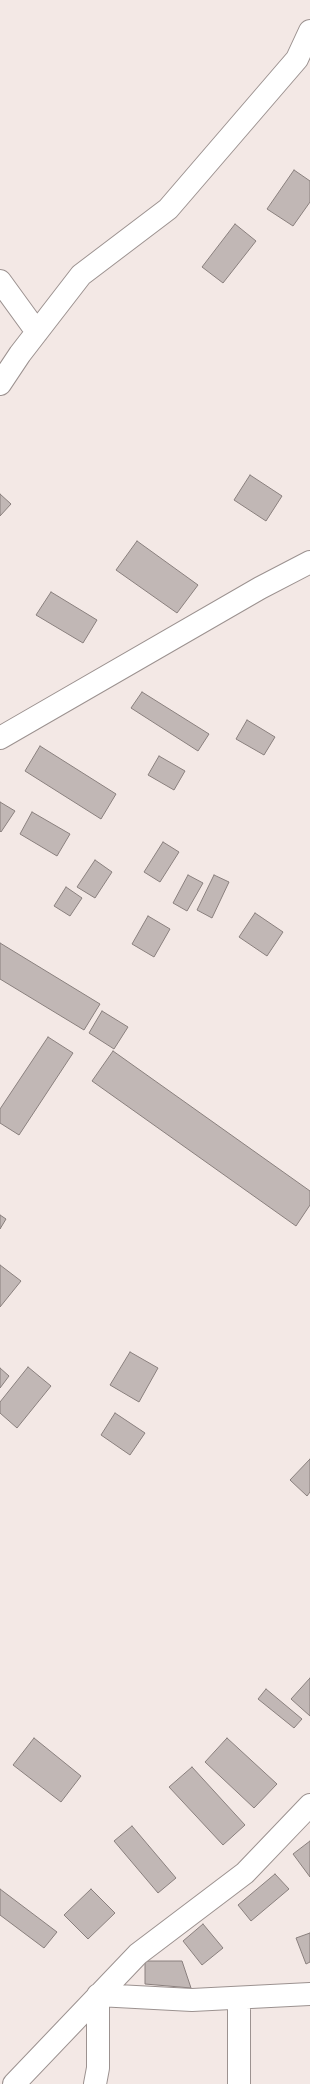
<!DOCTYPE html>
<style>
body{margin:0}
canvas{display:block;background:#f3e8e5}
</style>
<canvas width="310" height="2084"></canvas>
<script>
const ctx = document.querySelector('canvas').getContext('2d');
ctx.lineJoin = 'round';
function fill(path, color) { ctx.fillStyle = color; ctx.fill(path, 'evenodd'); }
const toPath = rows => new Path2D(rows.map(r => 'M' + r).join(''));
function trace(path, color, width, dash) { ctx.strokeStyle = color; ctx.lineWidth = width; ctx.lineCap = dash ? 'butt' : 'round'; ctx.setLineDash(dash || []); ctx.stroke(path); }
const building = toPath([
 [294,170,310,181,310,202,293,226,267,209,294,170],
 [235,224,256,241,223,283,202,267,235,224],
 [250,475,282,496,266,521,234,500,250,475],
 [0,494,11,504,0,516,0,494],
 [137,541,198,585,177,613,116,570,137,541],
 [51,592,97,620,83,643,36,615,51,592],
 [142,692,209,734,198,751,131,708,142,692],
 [247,720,275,737,264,755,236,739,247,720],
 [40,746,116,794,101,819,25,771,40,746],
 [159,756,185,771,174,790,148,775,159,756],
 [0,802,15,811,1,832,0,831,0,802],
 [32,812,70,834,57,856,20,834,32,812],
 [163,842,179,852,160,882,144,872,163,842],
 [95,860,112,872,95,898,77,887,95,860],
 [188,875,203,883,187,911,173,903,188,875],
 [214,875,229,882,212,918,197,910,214,875],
 [66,887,82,898,70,916,54,906,66,887],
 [255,913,283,932,267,956,239,937,255,913],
 [148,916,170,929,154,957,132,944,148,916],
 [0,943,100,1004,84,1030,0,979,0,943],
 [102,1011,128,1027,114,1049,89,1033,102,1011],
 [48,1037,73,1053,19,1135,0,1123,0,1109,48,1037],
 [113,1051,310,1191,310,1205,296,1226,92,1081,113,1051],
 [0,1215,6,1219,0,1229,0,1215],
 [0,1265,21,1281,0,1307,0,1265],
 [130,1352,158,1368,139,1402,110,1385,130,1352],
 [28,1367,51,1386,17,1428,0,1413,0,1402,28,1367],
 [0,1368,9,1376,0,1388,0,1368],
 [115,1413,145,1433,130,1455,101,1435,115,1413],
 [310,1459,310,1492,307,1496,290,1480,310,1459],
 [310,1678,310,1716,291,1699,310,1678],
 [266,1689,302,1719,294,1728,258,1699,266,1689],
 [34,1738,81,1776,61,1802,13,1765,34,1738],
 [227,1738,277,1784,254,1808,205,1762,227,1738],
 [192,1767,245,1825,223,1845,169,1787,192,1767],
 [132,1826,176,1878,158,1893,114,1841,132,1826],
 [310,1841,310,1877,293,1854,310,1841],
 [275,1874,289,1889,251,1921,238,1905,275,1874],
 [0,1889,57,1932,44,1948,0,1915,0,1889],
 [91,1889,115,1913,88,1939,64,1915,91,1889],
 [203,1924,223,1948,202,1965,183,1941,203,1924],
 [310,1933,310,1962,306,1964,296,1938,310,1933],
 [145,1961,182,1961,191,1988,145,1984,145,1961]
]);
fill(building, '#c1b7b5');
trace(building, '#8a807e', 1);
const minor = toPath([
 [0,281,37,332],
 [0,384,20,354,81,275,168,209,297,59,310,31],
 [0,738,260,588,310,562],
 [14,2084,138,1954,245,1873,310,1805],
 [95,2084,98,2068,98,1995,192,2000,310,1994],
 [239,2084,239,1998]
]);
trace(minor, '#9c9290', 24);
trace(minor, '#fff', 22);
</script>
